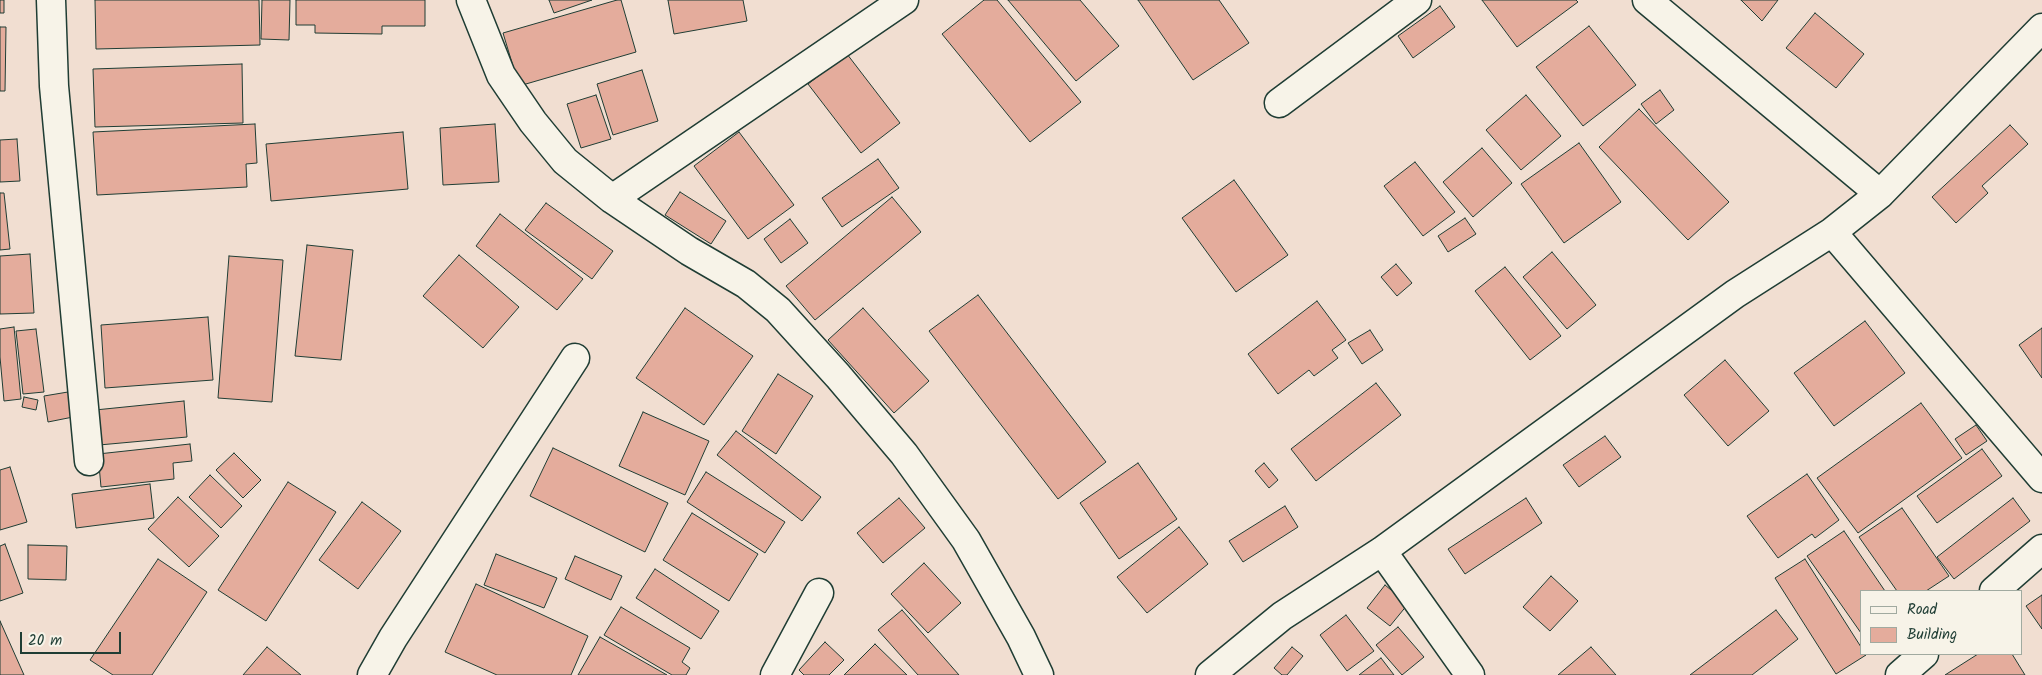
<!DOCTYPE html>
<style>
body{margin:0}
#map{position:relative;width:2042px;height:675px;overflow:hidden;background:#f1ded1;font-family:Kalam,sans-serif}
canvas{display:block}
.legend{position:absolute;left:1860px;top:590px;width:162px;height:65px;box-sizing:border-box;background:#f7f3e8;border:1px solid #a1aaa0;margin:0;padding:6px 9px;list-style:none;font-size:15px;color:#1f3d34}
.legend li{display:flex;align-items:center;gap:10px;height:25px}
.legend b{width:25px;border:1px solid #a1aaa0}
.scale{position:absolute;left:20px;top:632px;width:101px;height:22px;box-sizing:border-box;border:2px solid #1f3d34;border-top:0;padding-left:6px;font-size:15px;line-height:18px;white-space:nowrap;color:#1f3d34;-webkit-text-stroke:4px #f7f3e8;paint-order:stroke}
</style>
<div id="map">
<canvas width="2042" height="675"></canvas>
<ul class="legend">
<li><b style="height:6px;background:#f7f3e8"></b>Road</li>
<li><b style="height:14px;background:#e4ac9c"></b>Building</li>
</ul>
<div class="scale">20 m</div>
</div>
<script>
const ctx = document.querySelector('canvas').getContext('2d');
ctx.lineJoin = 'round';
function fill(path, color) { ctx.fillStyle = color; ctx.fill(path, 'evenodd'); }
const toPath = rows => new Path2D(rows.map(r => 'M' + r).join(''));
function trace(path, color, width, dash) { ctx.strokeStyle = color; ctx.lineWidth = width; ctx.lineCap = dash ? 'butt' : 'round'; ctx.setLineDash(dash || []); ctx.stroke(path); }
const building = toPath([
 [0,0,4,0,4,13,0,13,0,0],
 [95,0,259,0,260,45,96,49,95,0],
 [262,0,290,0,289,40,261,39,262,0],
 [296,0,425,0,425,26,382,26,382,34,315,33,315,25,296,25,296,0],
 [549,0,592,0,554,13,549,0],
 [617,0,621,0,636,52,519,86,503,33,617,0],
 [668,0,743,0,747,21,674,34,668,0],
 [984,0,997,0,1081,102,1030,142,942,34,984,0],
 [1008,0,1080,0,1119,46,1076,81,1008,0],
 [1138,0,1219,0,1249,43,1193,80,1138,0],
 [1482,0,1576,0,1578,2,1517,47,1482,0],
 [1741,0,1778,0,1762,21,1741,0],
 [1440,6,1455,27,1413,58,1398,36,1440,6],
 [1815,13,1864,54,1836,88,1786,48,1815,13],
 [1589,26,1636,85,1583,126,1536,67,1589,26],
 [0,27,6,27,5,91,0,91,0,27],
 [847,54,900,123,861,153,808,84,847,54],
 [242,64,243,123,95,127,93,69,242,64],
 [642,70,658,121,613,135,597,84,642,70],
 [1660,90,1674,110,1656,124,1641,104,1660,90],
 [596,95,611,139,581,148,567,104,596,95],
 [1526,95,1561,136,1521,170,1486,130,1526,95],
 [1639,109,1729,202,1688,240,1599,147,1639,109],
 [255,124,257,163,246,164,247,187,97,195,93,132,255,124],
 [495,124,499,182,443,185,440,128,495,124],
 [2010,125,2028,144,1982,186,1988,193,1956,223,1932,197,2010,125],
 [403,132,408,189,271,201,266,144,403,132],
 [739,132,794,205,748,239,694,166,739,132],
 [17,139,20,181,0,182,0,140,17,139],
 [1579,143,1621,202,1564,243,1521,184,1579,143],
 [1482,148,1512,183,1473,217,1443,182,1482,148],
 [878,159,899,188,842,227,822,198,878,159],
 [1415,162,1455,212,1423,236,1384,186,1415,162],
 [1234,180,1288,255,1236,292,1182,218,1234,180],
 [680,192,726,221,711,244,665,215,680,192],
 [0,193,4,193,10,249,0,250,0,193],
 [892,197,921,232,815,320,786,286,892,197],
 [546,203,613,251,592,279,525,230,546,203],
 [500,214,583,279,557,310,476,246,500,214],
 [1465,218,1476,234,1448,252,1438,236,1465,218],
 [790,219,808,243,781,263,764,239,790,219],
 [307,245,353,250,341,360,295,356,307,245],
 [1552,252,1596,305,1567,329,1523,277,1552,252],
 [30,254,34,313,0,314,0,256,30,254],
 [459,255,519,307,483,348,423,296,459,255],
 [229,256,283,260,272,402,218,398,229,256],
 [1396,264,1412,283,1397,296,1381,277,1396,264],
 [1505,267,1561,336,1530,360,1475,291,1505,267],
 [978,295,1106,462,1058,499,929,331,978,295],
 [1317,301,1346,340,1332,350,1338,358,1314,376,1309,370,1278,394,1248,354,1317,301],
 [685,308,753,356,704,425,636,378,685,308],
 [863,308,929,381,894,413,828,340,863,308],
 [208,317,213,380,105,388,101,325,208,317],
 [1865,321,1905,373,1834,426,1794,373,1865,321],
 [14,327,21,399,4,401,0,357,0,329,14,327],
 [2042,328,2042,378,2019,345,2042,328],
 [36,329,44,392,23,394,16,331,36,329],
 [1370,330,1383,350,1362,364,1348,343,1370,330],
 [1725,360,1769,411,1728,446,1684,395,1725,360],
 [778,374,813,396,776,454,742,431,778,374],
 [1376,383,1401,415,1316,481,1291,449,1376,383],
 [68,392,73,417,48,422,44,396,68,392],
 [24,397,38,400,36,410,22,407,24,397],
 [184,401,187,437,99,445,95,410,184,401],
 [1921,403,1962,458,1858,533,1817,478,1921,403],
 [643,412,709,441,685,495,619,466,643,412],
 [1976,425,1987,441,1966,455,1955,439,1976,425],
 [736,431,821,497,802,521,717,455,736,431],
 [1605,436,1621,457,1579,487,1563,465,1605,436],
 [190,444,192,461,173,463,174,479,101,487,98,454,190,444],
 [553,448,668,503,645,552,530,496,553,448],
 [1982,449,2002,476,1937,523,1917,496,1982,449],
 [234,453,261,480,243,498,216,470,234,453],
 [1138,463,1177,519,1119,559,1080,503,1138,463],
 [1264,463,1278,480,1269,488,1255,471,1264,463],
 [10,467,27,522,0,530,0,470,10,467],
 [706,472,785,522,765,553,687,502,706,472],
 [1807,474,1839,520,1815,538,1812,534,1778,558,1747,516,1807,474],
 [210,475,242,506,221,528,189,497,210,475],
 [288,482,336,512,266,621,218,590,288,482],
 [150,484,154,518,76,528,72,494,150,484],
 [178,497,219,536,189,567,148,529,178,497],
 [899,498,925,528,883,563,857,533,899,498],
 [1526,498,1542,523,1465,574,1448,549,1526,498],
 [2013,498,2030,521,1954,579,1937,557,2013,498],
 [362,502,401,531,358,589,319,560,362,502],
 [1285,506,1298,527,1243,562,1229,541,1285,506],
 [1902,508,1949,576,1926,591,1897,591,1859,537,1902,508],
 [692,513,758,554,729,601,663,560,692,513],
 [1179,527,1208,564,1147,613,1117,577,1179,527],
 [1844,531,1885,591,1861,591,1861,633,1807,556,1844,531],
 [5,544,23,593,0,601,0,546,5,544],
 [28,545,67,546,66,580,28,579,28,545],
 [496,554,557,578,544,608,484,585,496,554],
 [575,556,622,576,611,600,565,579,575,556],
 [158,559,207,592,152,675,113,675,90,660,158,559],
 [1805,559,1861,647,1861,654,1866,655,1836,674,1775,578,1805,559],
 [924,563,961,603,928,633,891,594,924,563],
 [655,569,719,611,701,639,636,598,655,569],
 [1551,576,1578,601,1550,631,1523,607,1551,576],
 [476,584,588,636,571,675,497,675,445,652,476,584],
 [1385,585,1408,604,1390,626,1367,608,1385,585],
 [2042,595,2042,629,2026,606,2042,595],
 [621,607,690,648,682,662,690,668,686,675,672,675,604,635,621,607],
 [902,610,959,675,918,675,878,630,902,610],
 [1776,610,1798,639,1752,675,1690,675,1776,610],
 [1346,615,1374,651,1347,671,1320,635,1346,615],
 [0,621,24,675,0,675,0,621],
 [1398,627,1424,657,1402,675,1376,645,1398,627],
 [600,637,667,675,578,675,600,637],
 [825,642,844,660,829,675,804,675,799,670,825,642],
 [875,644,907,675,844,675,875,644],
 [267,647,301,675,243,675,267,647],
 [1292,647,1303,656,1287,675,1282,675,1274,668,1292,647],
 [1591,647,1616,675,1558,675,1591,647],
 [1978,654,2012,654,2025,675,1945,675,1978,654],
 [1381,658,1394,675,1359,675,1381,658]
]);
fill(building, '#e4ac9c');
trace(building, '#1f3d34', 1);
const minor = toPath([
 [51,0,54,86,89,461],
 [471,0,501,75,533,122,565,161,612,199,689,251,746,284,778,310,838,376,904,454,966,540,1021,637,1039,675],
 [1647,0,1880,194],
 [1279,103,1417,0],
 [612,199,904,0],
 [1832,232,2042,478],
 [1382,551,1470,675],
 [1994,591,2042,549],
 [372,675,393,638,575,358],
 [775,675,819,593],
 [1210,675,1282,616,1382,551,1735,294,1832,232,1880,194,2042,28],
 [1900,675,1924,654]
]);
trace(minor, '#1f3d34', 31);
trace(minor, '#f7f3e8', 28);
</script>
